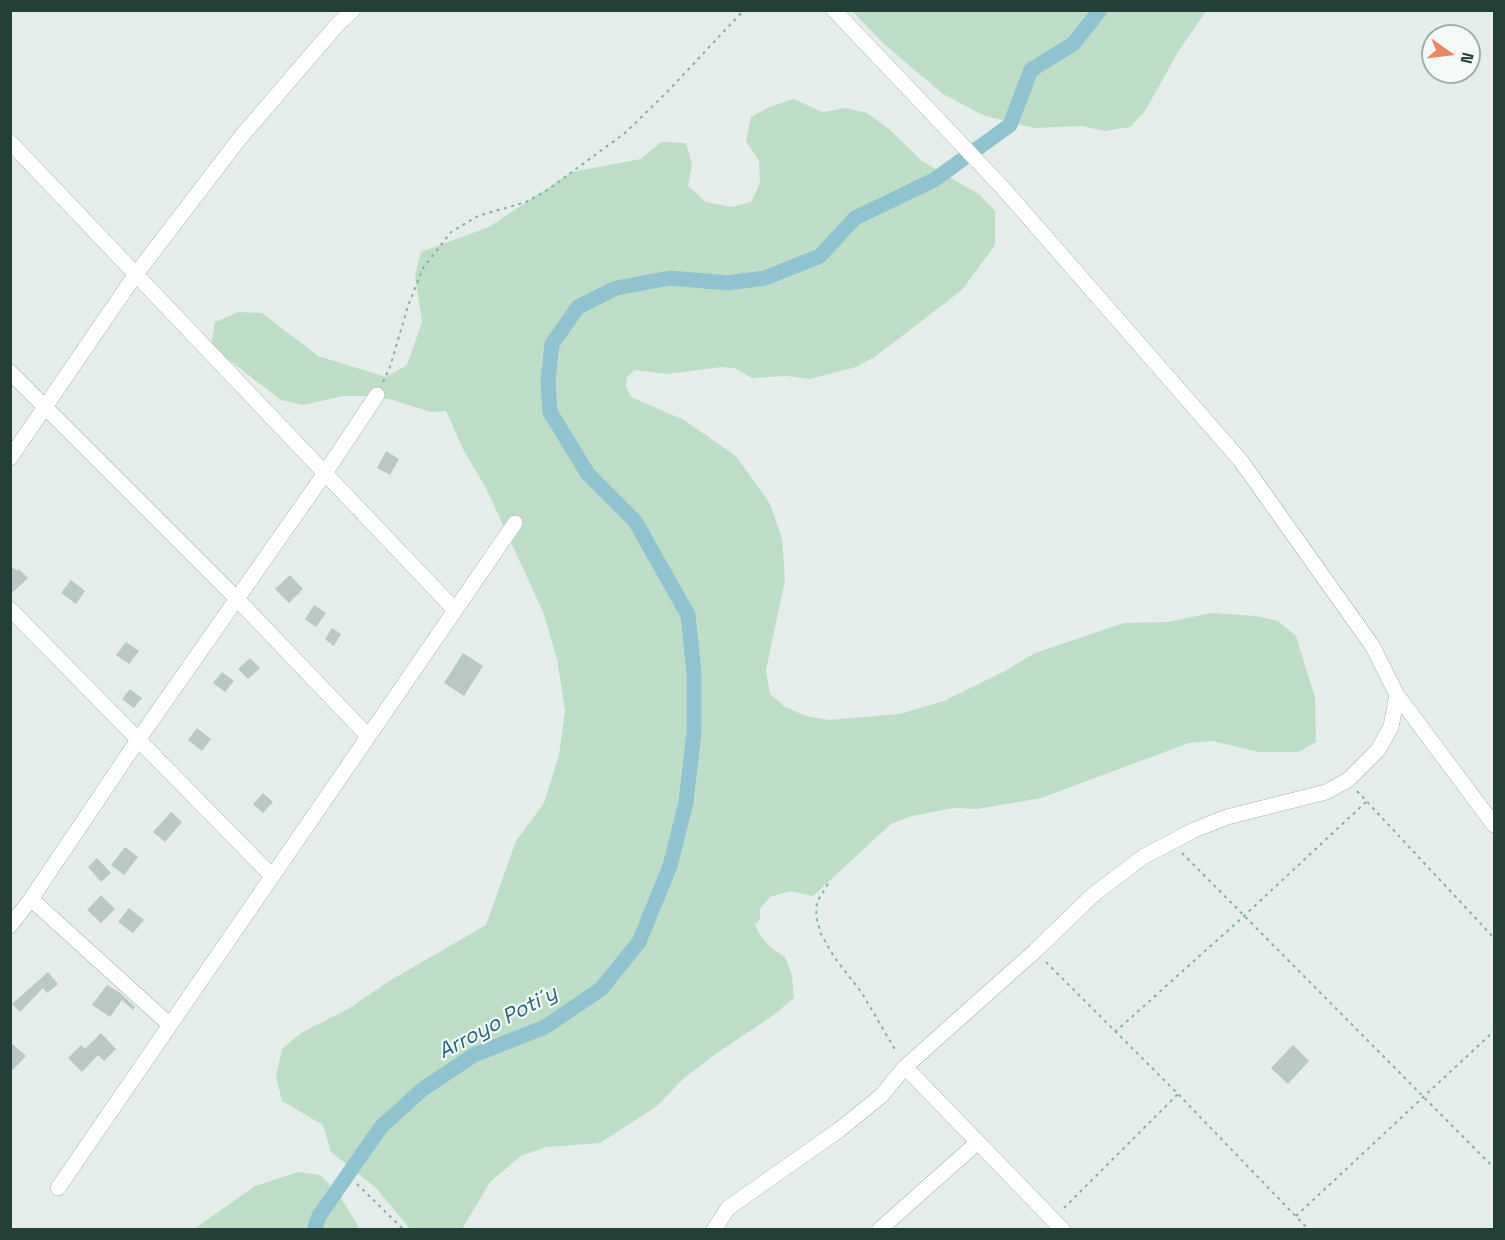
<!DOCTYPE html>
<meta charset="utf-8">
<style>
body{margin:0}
#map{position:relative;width:1505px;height:1240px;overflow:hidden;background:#e4ede9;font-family:"Space Grotesk",sans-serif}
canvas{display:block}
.frame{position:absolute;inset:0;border:12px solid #243e38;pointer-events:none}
.north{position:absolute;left:1421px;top:24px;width:60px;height:60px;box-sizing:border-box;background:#f4f9f7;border:2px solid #a1aeab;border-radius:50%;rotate:104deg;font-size:16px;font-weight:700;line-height:24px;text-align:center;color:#243e38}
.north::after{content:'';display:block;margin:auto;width:21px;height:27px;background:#ed8962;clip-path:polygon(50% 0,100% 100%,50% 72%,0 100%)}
</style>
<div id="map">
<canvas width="1505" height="1240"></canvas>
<div class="frame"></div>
<div class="north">N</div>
</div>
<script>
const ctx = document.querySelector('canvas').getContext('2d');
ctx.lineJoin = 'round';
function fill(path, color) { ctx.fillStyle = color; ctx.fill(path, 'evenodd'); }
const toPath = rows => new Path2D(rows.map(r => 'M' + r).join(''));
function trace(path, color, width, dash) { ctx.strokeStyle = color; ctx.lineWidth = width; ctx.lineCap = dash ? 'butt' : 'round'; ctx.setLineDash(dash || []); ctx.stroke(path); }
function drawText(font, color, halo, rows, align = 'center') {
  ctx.font = font + ' "Space Grotesk",sans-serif'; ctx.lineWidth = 4.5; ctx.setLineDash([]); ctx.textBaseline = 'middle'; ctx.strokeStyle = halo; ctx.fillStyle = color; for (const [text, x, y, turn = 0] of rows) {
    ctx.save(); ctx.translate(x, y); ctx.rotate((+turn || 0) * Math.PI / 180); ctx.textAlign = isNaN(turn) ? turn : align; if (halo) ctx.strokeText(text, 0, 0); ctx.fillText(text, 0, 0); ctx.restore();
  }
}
fill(toPath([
 [852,11,1206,11,1178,52,1145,111,1130,127,1105,131,1082,126,1034,128,985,116,943,94,884,44],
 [793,99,823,112,846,108,867,113,888,128,922,161,980,195,995,211,995,245,962,290,876,356,856,367,810,379,787,376,752,378,734,368,722,367,667,374,635,370,627,377,626,387,631,397,684,420,736,456,770,504,782,539,785,580,766,670,770,694,785,707,806,716,829,720,899,714,944,701,1005,671,1035,653,1124,623,1168,622,1211,613,1256,616,1278,621,1296,636,1315,698,1316,742,1298,752,1258,752,1213,741,1189,743,1041,798,977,809,954,808,912,816,891,824,813,896,790,891,770,897,760,909,760,919,755,925,760,935,770,947,785,957,792,976,794,998,771,1017,714,1055,683,1079,657,1106,600,1143,546,1147,521,1156,490,1182,462,1229,410,1229,376,1188,331,1152,323,1125,282,1101,276,1076,282,1049,301,1033,348,1009,391,980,486,925,516,841,544,803,559,755,565,711,557,659,544,614,486,488,464,451,446,411,431,412,389,399,364,396,343,396,303,405,281,400,211,346,215,322,239,312,262,313,318,356,386,377,407,365,422,322,415,276,421,252,489,227,572,172,641,159,661,142,686,143,692,164,688,186,706,202,731,207,751,202,760,183,759,161,746,141,751,117,770,107],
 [298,1172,320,1175,336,1190,360,1229,194,1229,255,1186]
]), '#beddc7');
trace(toPath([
 [314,1230,319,1216,381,1127,423,1089,474,1055,545,1027,601,989,639,942,670,866,686,802,694,732,694,673,688,615,635,521,588,474,550,412,548,381,552,344,578,307,616,288,670,278,728,283,765,278,820,256,855,218,934,180,1010,125,1031,70,1073,44,1100,10]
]), '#8ec3cf', 15);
fill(toPath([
 [386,451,399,459,390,475,377,468],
 [10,565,17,571,19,569,28,578,10,595],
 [290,575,303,589,289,603,275,589],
 [71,580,85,591,76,604,61,593],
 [314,605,326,613,316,627,305,619],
 [332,628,341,634,334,646,325,639],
 [126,642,139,651,129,664,116,655],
 [463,653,483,666,464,696,444,683],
 [250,658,260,668,248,679,238,669],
 [222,672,234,681,225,692,213,683],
 [130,689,142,698,134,708,122,699],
 [197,728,211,739,202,751,188,740],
 [263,793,273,802,263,813,253,804],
 [171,812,182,822,165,842,153,832],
 [125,847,138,857,124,875,111,865],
 [97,858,111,873,101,882,88,867],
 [101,895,115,909,101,923,87,910],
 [129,908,144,920,133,933,118,922],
 [48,972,58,984,47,993,43,988,20,1012,12,1004],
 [107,985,119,992,135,1007,133,1010,122,1000,110,1017,92,1005],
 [101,1033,116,1049,104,1061,98,1055,82,1072,68,1058,81,1045,85,1049],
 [10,1042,26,1056,10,1073],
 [1293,1045,1309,1061,1288,1084,1271,1068]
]), '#b9c8c2');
const minor = toPath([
 [10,142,455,610],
 [10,372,237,599,368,736],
 [10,458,136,274,240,138,337,25,353,10],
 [10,609,272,876],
 [1397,695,1494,825],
 [31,899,170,1025],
 [10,926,31,899,138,740,325,473,377,395],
 [905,1067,1063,1230],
 [58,1188,515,523],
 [714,1230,728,1208,839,1130,881,1096,905,1067,1035,951,1093,895,1143,857,1194,830,1227,817,1326,792,1348,780,1378,750,1391,727,1397,695,1373,647,1241,461,1002,187,834,10],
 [879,1230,978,1142]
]);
trace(minor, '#a7b5b0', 16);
trace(toPath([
 [383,382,390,367,408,306,423,268,451,232,478,216,526,202,546,191,625,133,668,91,744,10],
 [1357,791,1494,938],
 [1182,853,1494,1168],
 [828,884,817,902,816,916,821,934,834,957,862,993,897,1053],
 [1046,962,1178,1094,1309,1230],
 [1115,1032,1244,916,1367,801],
 [357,1184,404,1230],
 [1064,1208,1178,1094],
 [1296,1216,1494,1031]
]), '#86afa4', 2, [3, 4.5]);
trace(minor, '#fff', 15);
drawText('italic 21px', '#206678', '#f4f9f7', [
 ["Arroyo Poti´y",498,1023,-28]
]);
</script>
